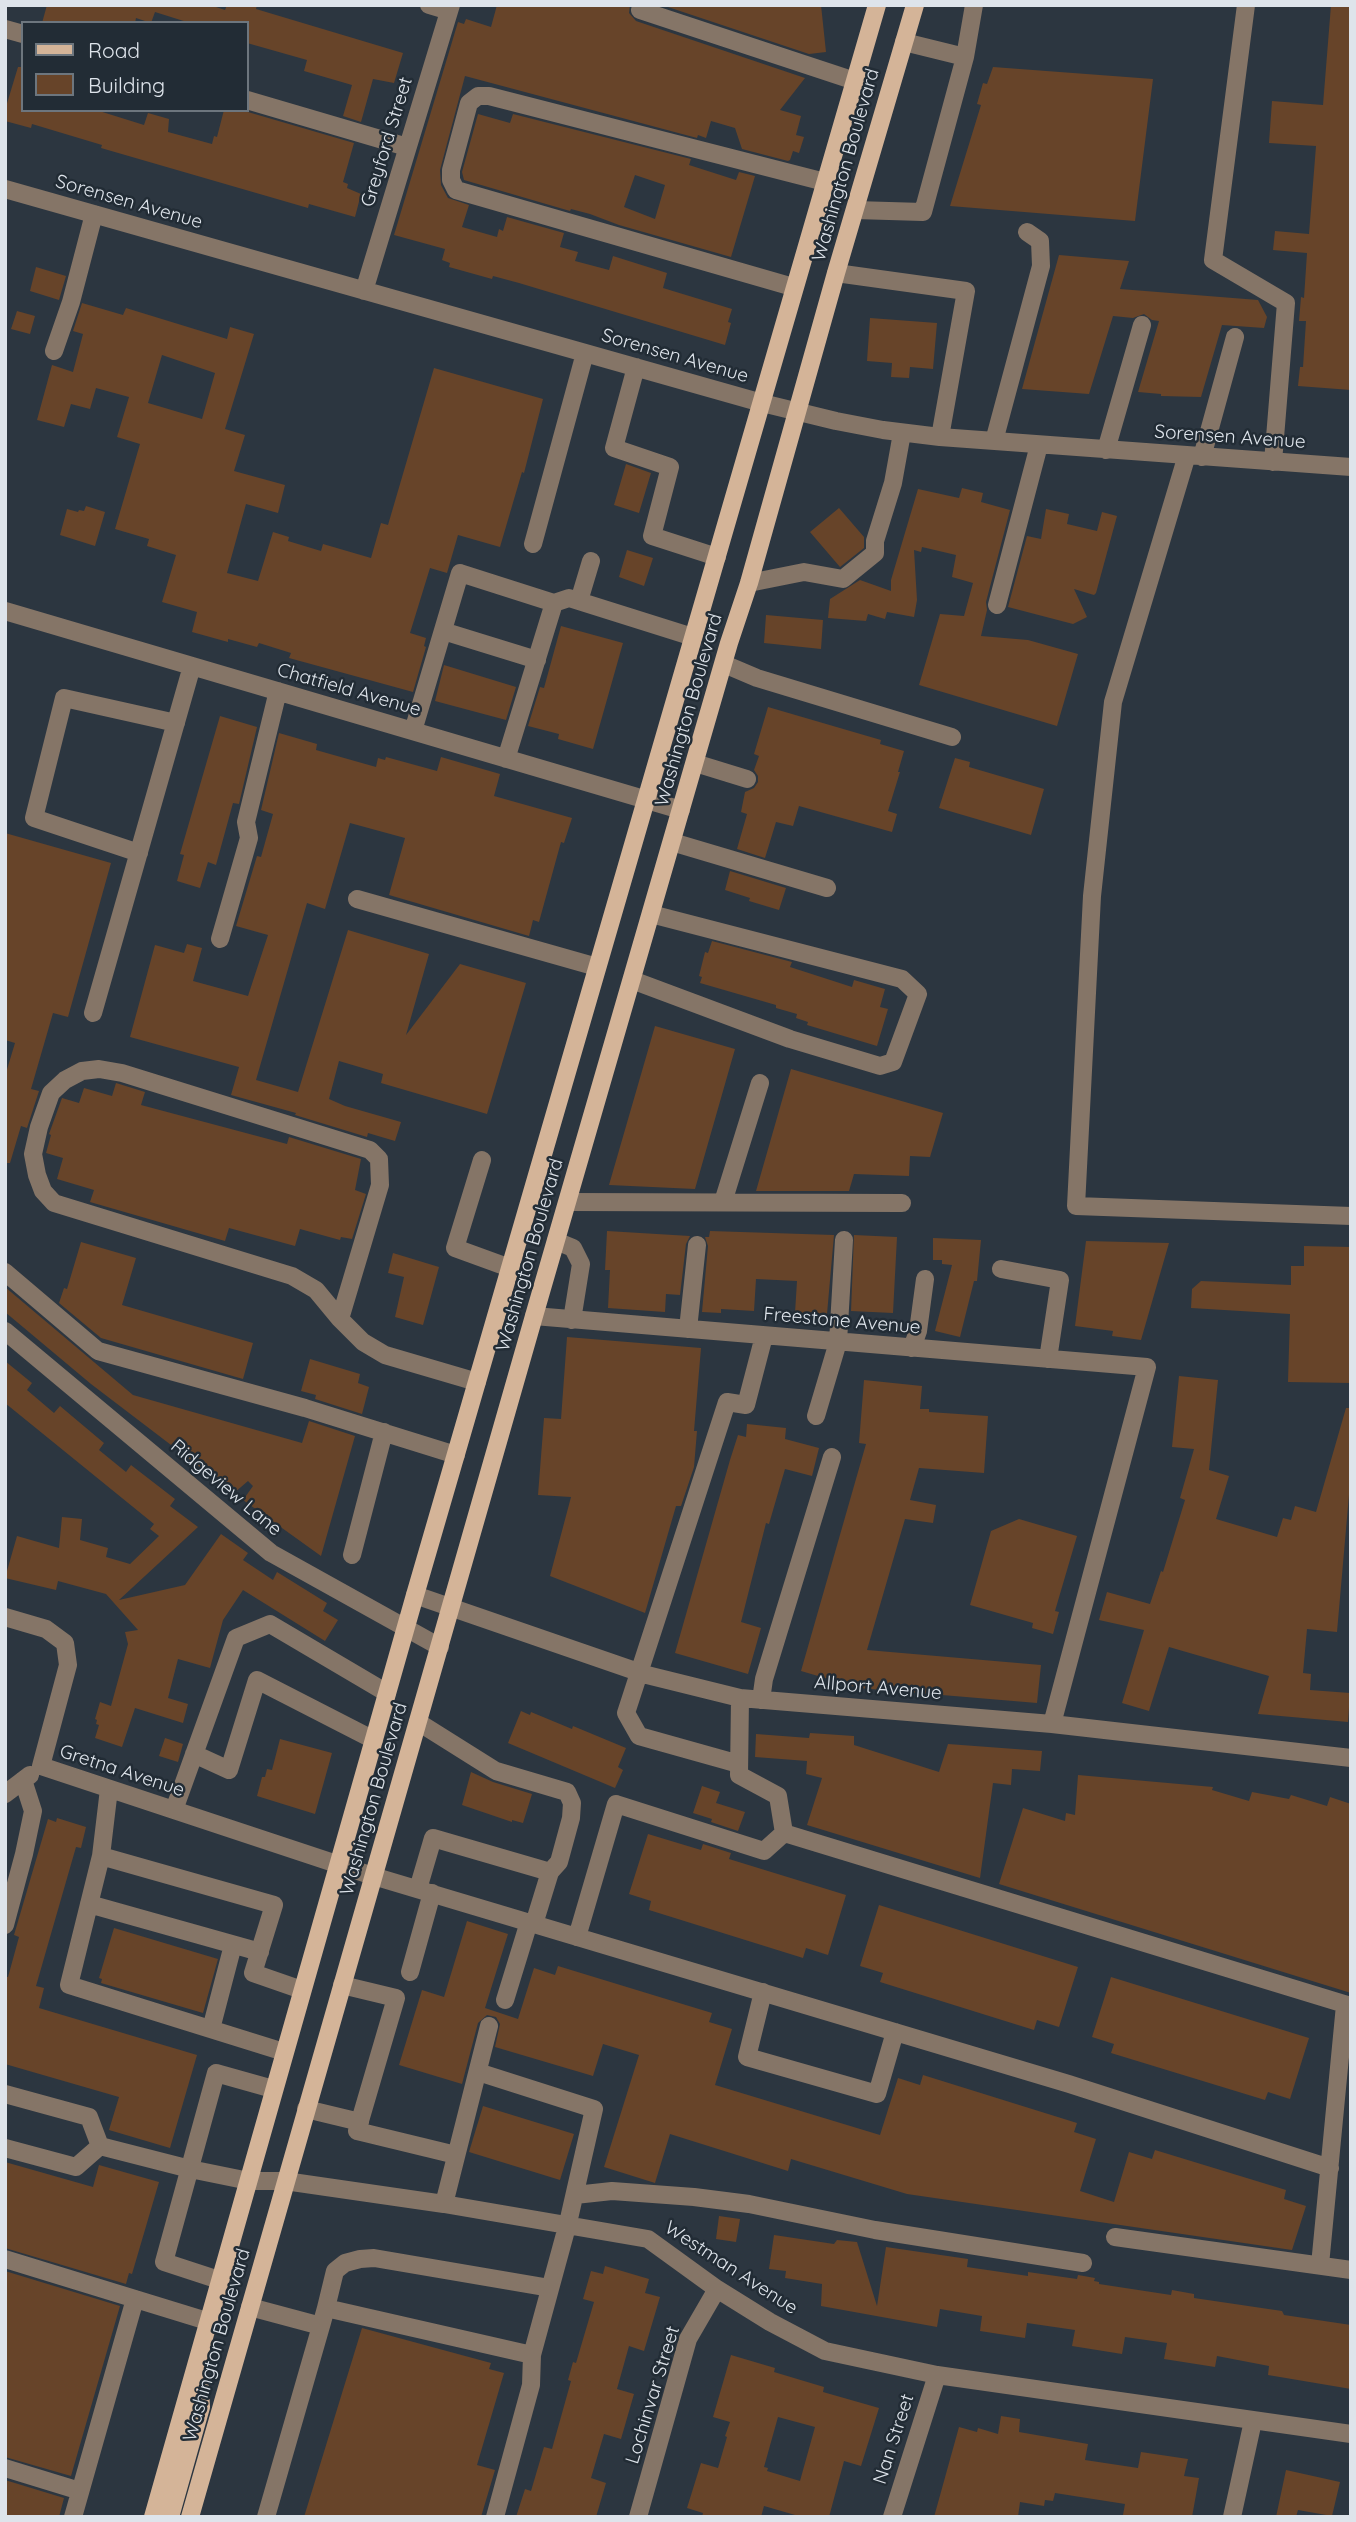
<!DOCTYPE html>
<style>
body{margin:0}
#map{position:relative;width:1356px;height:2522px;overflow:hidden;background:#2c3640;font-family:Quicksand,sans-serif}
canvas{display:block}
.frame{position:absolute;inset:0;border:7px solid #dee4eb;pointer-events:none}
.legend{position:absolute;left:21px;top:21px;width:228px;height:91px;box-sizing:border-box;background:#222c35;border:2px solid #6d767e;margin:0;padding:9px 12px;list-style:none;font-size:21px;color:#dee4eb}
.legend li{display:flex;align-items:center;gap:14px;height:35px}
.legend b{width:35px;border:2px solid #6d767e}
</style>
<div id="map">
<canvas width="1356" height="2522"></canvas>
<div class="frame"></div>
<ul class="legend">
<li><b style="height:9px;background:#d4b498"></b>Road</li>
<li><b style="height:19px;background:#674429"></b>Building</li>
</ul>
</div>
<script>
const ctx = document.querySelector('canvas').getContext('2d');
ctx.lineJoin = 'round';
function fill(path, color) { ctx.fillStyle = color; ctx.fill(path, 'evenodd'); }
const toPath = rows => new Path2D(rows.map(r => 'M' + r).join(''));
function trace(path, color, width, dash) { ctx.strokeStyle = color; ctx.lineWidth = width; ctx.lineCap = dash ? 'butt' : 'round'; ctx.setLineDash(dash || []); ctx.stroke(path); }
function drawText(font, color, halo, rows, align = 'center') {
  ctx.font = font + ' Quicksand,sans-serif'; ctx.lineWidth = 5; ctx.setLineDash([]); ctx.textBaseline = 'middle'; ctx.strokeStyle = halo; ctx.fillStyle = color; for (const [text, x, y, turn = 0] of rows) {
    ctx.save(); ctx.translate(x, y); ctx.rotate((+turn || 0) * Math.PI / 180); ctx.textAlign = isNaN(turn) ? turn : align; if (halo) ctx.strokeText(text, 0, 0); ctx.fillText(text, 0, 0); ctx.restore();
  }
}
fill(toPath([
 [47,5,210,5,225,10,227,5,257,5,256,9,403,53,394,83,373,79,361,122,343,116,352,85,304,71,307,60,247,43,247,23,190,23,155,12,151,23,136,18,135,23,42,23],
 [497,5,630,5,629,13,636,21,805,78,780,110,801,116,796,135,804,137,799,153,793,151,790,160,788,161,742,149,735,128,711,121,706,138,698,135,697,138,465,76,440,170,441,185,448,198,469,205,462,227,497,237,499,229,503,231,507,217,564,233,560,247,578,252,575,261,609,270,613,256,667,273,663,288,732,309,728,322,731,323,725,345,519,283,493,276,492,279,449,267,450,263,442,260,445,249,394,235,458,22,464,24,466,19,491,27],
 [662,5,821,5,826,52,809,54],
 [1331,5,1351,5,1351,390,1298,386,1300,367,1303,367,1306,321,1299,321,1301,297,1304,298,1307,253,1273,250,1275,231,1309,234,1316,146,1269,143,1272,101,1323,105],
 [18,67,23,67,23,110,96,110,144,125,148,113,169,119,168,132,212,144,214,136,217,137,224,110,241,110,354,143,343,182,348,184,347,188,361,194,355,217,309,204,308,208,101,148,102,145,32,124,31,128,5,121,5,110],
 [993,67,1153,79,1135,221,950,206,981,105,977,104,983,83,987,84],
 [478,114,510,123,513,114,691,159,689,165,736,180,739,172,755,176,731,257,619,225,590,214,571,209,570,211,464,180,462,172],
 [635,175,665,185,655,219,624,207],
 [1059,255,1129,261,1120,289,1258,300,1267,317,1264,328,1222,325,1201,397,1161,396,1161,394,1138,392,1159,321,1152,320,1144,314,1133,318,1113,316,1089,394,1022,389],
 [36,267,66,276,59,300,30,291],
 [82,303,123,315,126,308,227,339,230,327,254,334,225,429,245,435,234,471,285,485,278,513,246,504,227,573,258,581,273,532,289,537,288,541,321,551,323,544,371,558,381,523,388,525,434,368,543,399,524,473,522,472,500,547,458,535,447,573,430,568,410,633,426,638,424,646,426,647,413,692,289,658,291,653,259,643,257,647,228,639,228,642,192,632,197,612,162,602,176,555,147,546,149,539,115,529,140,444,117,437,129,397,96,388,90,409,71,404,64,427,37,420,52,365,73,372,83,334,73,331],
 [162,355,215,373,202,419,148,403],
 [17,311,35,316,30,334,11,329],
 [870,318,937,323,933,369,910,367,909,378,891,377,892,363,867,361],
 [626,464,651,473,639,513,614,505],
 [962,488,983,493,981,502,1010,510,986,602,987,610,981,636,1028,640,1078,654,1057,726,919,685,940,614,964,616,973,583,952,577,956,555,922,547,921,552,914,550,917,600,914,617,887,612,885,619,868,614,866,621,828,618,830,599,860,580,891,591,891,580,918,489,959,498],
 [86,506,105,512,95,546,60,535,67,509,78,512,79,510,84,511],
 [839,508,864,537,864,548,840,567,810,532],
 [1046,509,1069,514,1067,524,1097,531,1102,512,1117,516,1096,593,1094,595,1074,589,1087,617,1073,624,1008,607,1027,536,1041,539],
 [627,550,653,558,644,586,619,577],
 [766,615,823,620,821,649,764,643],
 [561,626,623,643,593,749,558,739,559,734,528,726,540,687,544,688],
 [444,665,516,687,506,720,435,701],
 [768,707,881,740,880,744,904,751,898,772,900,772,888,811,897,814,892,832,799,806,793,826,776,822,765,858,737,849,747,814,741,812,745,792,754,788,758,782,758,776,754,770,759,756,754,754],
 [220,716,257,727,239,804,233,803,216,865,208,862,200,888,177,881,184,855,180,854],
 [279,733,317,744,316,750,376,767,378,758,385,760,386,757,437,771,441,757,500,774,494,796,572,818,564,843,561,842,539,922,533,920,529,936,389,895,405,838,350,823,325,909,307,903,256,1080,298,1092,348,930,429,954,406,1035,460,964,526,983,487,1114,381,1083,383,1074,339,1061,329,1099,345,1106,401,1122,395,1141,368,1133,367,1137,295,1115,296,1113,231,1095,239,1067,130,1037,155,945,184,953,187,944,202,948,193,981,248,996,268,935,236,926,257,856,261,857,273,814,261,810],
 [955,758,970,762,969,767,1044,789,1031,835,939,808],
 [5,833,111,863,68,1017,53,1013,31,1089,39,1091,27,1128,21,1126,10,1163,5,1163,5,1076,15,1043,5,1040],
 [730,871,786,888,779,910,749,901,750,898,725,890],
 [712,941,792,962,790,967,852,987,854,980,885,989,880,1007,888,1009,877,1046,807,1025,808,1022,796,1018,797,1014,776,1008,776,1005,700,983,702,977,699,976,705,952,708,953],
 [655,1026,735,1049,695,1189,609,1185],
 [791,1069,943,1113,930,1157,910,1156,909,1176,854,1174,849,1191,756,1191],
 [116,1083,145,1092,141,1105,287,1144,289,1137,361,1159,355,1190,366,1194,352,1239,341,1237,340,1240,300,1229,295,1246,229,1228,225,1241,90,1202,94,1190,57,1179,63,1158,46,1153,51,1135,49,1134,62,1098,79,1103,84,1088,112,1096],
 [607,1231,690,1236,686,1244,680,1295,666,1294,665,1312,608,1308,610,1270,605,1270],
 [710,1231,834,1235,827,1314,795,1313,797,1281,756,1279,754,1311,721,1309,721,1313,702,1312,708,1246,705,1237,709,1237],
 [854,1235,897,1237,893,1313,851,1311],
 [933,1238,981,1240,977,1281,974,1281,960,1337,935,1331,952,1265,942,1264,942,1260,933,1260],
 [1086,1241,1169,1243,1141,1340,1112,1336,1113,1331,1075,1326],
 [81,1242,136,1258,122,1305,253,1343,243,1379,101,1338,59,1303,64,1288,67,1289],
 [1304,1246,1351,1247,1351,1383,1288,1382,1290,1314,1191,1308,1192,1289,1201,1281,1291,1285,1291,1266,1304,1266],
 [393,1253,439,1267,423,1325,395,1317,404,1277,388,1273],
 [5,1287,133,1395,302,1443,309,1421,355,1436,321,1556,243,1500,253,1486,248,1481,234,1493,91,1384,5,1312],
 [567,1337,701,1348,694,1431,697,1431,694,1467,681,1506,676,1506,645,1613,550,1576,571,1497,538,1495,544,1418,561,1419],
 [310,1359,360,1374,358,1383,369,1387,362,1414,315,1399,316,1395,301,1391],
 [5,1361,32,1383,27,1390,54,1413,60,1406,104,1443,99,1450,126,1472,131,1465,175,1499,170,1506,198,1527,119,1600,185,1585,221,1534,248,1553,243,1560,273,1580,277,1572,327,1603,323,1611,338,1620,325,1641,243,1590,223,1620,210,1668,178,1659,168,1698,188,1704,183,1723,135,1708,122,1747,95,1738,99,1725,96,1724,97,1720,95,1719,100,1702,111,1706,128,1644,125,1632,138,1630,106,1594,58,1581,56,1590,5,1578,17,1536,59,1548,62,1517,82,1519,80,1540,108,1548,106,1557,130,1564,159,1536,150,1529,154,1524,5,1403],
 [1179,1376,1218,1380,1209,1470,1229,1476,1216,1519,1277,1537,1283,1518,1291,1520,1295,1506,1316,1512,1346,1408,1351,1408,1351,1472,1337,1632,1307,1629,1303,1673,1311,1674,1310,1690,1350,1693,1348,1722,1258,1714,1269,1676,1169,1647,1149,1711,1122,1703,1144,1630,1099,1620,1107,1592,1150,1604,1161,1571,1163,1572,1185,1500,1180,1498,1194,1449,1172,1447],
 [864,1380,922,1386,920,1409,929,1409,929,1412,988,1416,984,1473,919,1468,910,1500,936,1505,933,1523,905,1519,867,1650,1041,1665,1037,1703,859,1688,801,1671,866,1444,859,1443],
 [747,1424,786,1428,785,1439,819,1448,812,1476,785,1469,769,1524,766,1523,741,1622,761,1628,748,1674,675,1653,730,1460,738,1435,746,1437],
 [1019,1519,1077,1536,1055,1611,1059,1612,1053,1634,1032,1628,1033,1623,970,1605,991,1531],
 [521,1711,530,1715,531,1712,572,1729,573,1726,626,1748,618,1767,623,1770,615,1788,508,1743],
 [810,1733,854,1736,854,1745,939,1772,948,1744,1042,1751,1040,1771,1012,1769,1011,1785,993,1783,980,1878,807,1825,822,1778,806,1774,807,1761,755,1757,756,1734,809,1738],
 [165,1738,183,1744,178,1762,159,1756],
 [280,1739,332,1753,315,1814,257,1796,262,1777,265,1777,267,1769,272,1770],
 [471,1772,493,1782,532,1794,523,1823,512,1820,512,1822,462,1805],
 [1078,1775,1213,1787,1212,1790,1249,1801,1252,1792,1289,1799,1291,1795,1327,1806,1330,1797,1351,1804,1351,1993,999,1884,1023,1808,1065,1821,1066,1813,1075,1815],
 [702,1786,720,1792,716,1803,745,1812,738,1831,711,1822,712,1819,693,1813],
 [57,1818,86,1827,81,1848,76,1847,36,1986,44,1988,39,2008,197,2055,170,2148,109,2130,119,2097,5,2064,5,1977,8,1977,19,1937,14,1935,48,1819,56,1822],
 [648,1834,701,1850,703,1844,731,1853,729,1859,846,1895,828,1955,806,1948,803,1958,649,1910,651,1901,629,1894],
 [879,1905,1078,1967,1059,2027,1037,2020,1034,2030,880,1982,883,1973,860,1966],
 [467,1921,508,1934,485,2008,518,2019,534,1968,555,1975,558,1966,712,2013,709,2022,732,2029,715,2085,880,2135,898,2078,920,2085,923,2075,1077,2123,1074,2132,1096,2139,1080,2191,1114,2202,1129,2152,1152,2159,1155,2150,1286,2190,1284,2199,1306,2206,1292,2250,907,2194,791,2159,788,2171,670,2134,655,2183,604,2167,639,2055,603,2044,593,2076,495,2047,500,2024,496,2017,487,2015,478,2023,462,2084,399,2065,422,1990,444,1997],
 [114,1928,218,1959,203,2013,101,1983,102,1979,99,1978],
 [1111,1977,1309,2038,1290,2099,1268,2092,1265,2100,1111,2053,1114,2044,1092,2037],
 [483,2106,574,2134,560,2180,469,2152],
 [5,2162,93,2187,99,2165,159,2182,132,2274,129,2273,126,2284,5,2248],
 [719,2216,740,2219,736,2242,716,2239],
 [774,2235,834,2244,837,2240,857,2242,877,2306,886,2247,968,2259,967,2267,1028,2276,1028,2272,1077,2279,1078,2275,1095,2278,1094,2281,1099,2282,1099,2284,1171,2295,1172,2290,1194,2294,1194,2298,1282,2311,1284,2315,1351,2325,1351,2389,1268,2375,1269,2366,1217,2356,1215,2367,1164,2359,1167,2343,1125,2337,1122,2354,1072,2346,1075,2330,1027,2323,1025,2338,980,2331,982,2316,940,2309,937,2327,821,2306,822,2284,785,2278,786,2271,769,2269],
 [605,2266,649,2279,645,2293,660,2297,644,2351,629,2346,617,2389,634,2394,621,2439,604,2434,591,2478,606,2483,596,2517,516,2517,525,2489,531,2491,544,2447,552,2449,571,2381,568,2380,573,2362,576,2363,594,2302,583,2299,591,2271,603,2274],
 [5,2271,120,2306,71,2476,5,2457],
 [362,2328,491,2363,489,2369,504,2373,477,2465,495,2470,481,2517,304,2517],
 [731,2355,775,2368,774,2372,824,2387,823,2392,879,2408,861,2466,844,2461,829,2517,802,2517,764,2506,761,2517,702,2517,703,2513,687,2508,701,2463,718,2468,727,2437,725,2436,730,2422,713,2417],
 [778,2417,815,2427,800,2481,767,2471,768,2468,764,2467],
 [1001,2416,1020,2419,1019,2432,1088,2444,1085,2460,1138,2468,1141,2452,1188,2459,1184,2476,1199,2478,1192,2517,1137,2517,1123,2515,1125,2504,1055,2493,1053,2501,1045,2500,1044,2506,1020,2502,1018,2517,934,2517,959,2427,977,2432,978,2428,998,2434],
 [1286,2470,1340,2482,1332,2516,1298,2510,1296,2517,1276,2517],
 [5,2480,64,2498,59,2517,5,2517]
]), '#674429');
trace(toPath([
 [429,5,449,11],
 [1246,5,1213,260,1286,303,1273,462],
 [640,10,855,81],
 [5,29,23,34],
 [965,57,974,5],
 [247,100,407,147],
 [5,189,762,403,836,421,883,430,940,437,1351,467],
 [855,210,923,212,965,57,904,42],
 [836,273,966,291,940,437],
 [793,287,456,190,451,180,451,170,469,103,478,96,489,96,825,182],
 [364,291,451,5],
 [54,351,71,302,94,214],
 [636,367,614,448,670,467,652,536,717,557],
 [994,441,1041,266,1040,241,1027,232],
 [1106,450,1142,325],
 [1187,455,1113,702,1092,896,1076,1206,1351,1216],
 [1202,457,1235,337],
 [533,544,585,353],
 [749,583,804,572,843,579,875,553,875,541,893,483,902,433],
 [579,601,591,561],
 [554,603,569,598,693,637],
 [997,605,1039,445],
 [5,611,681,810],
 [443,631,537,660],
 [724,664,757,678,952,737],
 [413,731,460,573,554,603,506,759],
 [695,763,747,779],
 [672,842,827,888],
 [139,853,34,818,64,698,176,723],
 [357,899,597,967],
 [220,939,249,838,246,822,278,691],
 [632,980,790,1039,880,1066,893,1062,918,994,902,979,651,914],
 [93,1013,192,666],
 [99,1069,122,1073,370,1150,379,1159,380,1185,340,1319,316,1290,292,1276,54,1203,43,1191,37,1175,33,1154,39,1127,51,1093,65,1080,82,1071,99,1069],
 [482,1160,455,1248,510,1268],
 [568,1202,902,1203],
 [723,1202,760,1083],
 [556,1241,573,1248,581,1264,572,1320],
 [1001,1269,1060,1280,1048,1359],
 [5,1272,98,1351,305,1408,456,1455],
 [534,1316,1147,1367,1052,1724],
 [340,1319,363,1342,385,1355,477,1382],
 [688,1329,697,1245],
 [5,1331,271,1553,440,1647],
 [912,1348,918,1331,925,1279],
 [816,1416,838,1342,844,1240],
 [352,1555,384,1432],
 [415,1595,647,1675,740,1698,1052,1724,1351,1758],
 [5,1617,46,1629,65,1643,68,1665,41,1766,373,1876,1069,2084,1330,2168],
 [740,1698,739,1775,778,1796,784,1833,1351,2006],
 [761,1700,764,1679,832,1457],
 [418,1722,496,1771,567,1792,572,1803,571,1818,559,1862,550,1872],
 [194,1754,229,1770,257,1680,374,1740],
 [739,1764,639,1736,626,1713,727,1402,746,1405,764,1336],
 [109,1789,101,1856,69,1985,284,2052],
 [5,1794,30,1775],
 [174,1810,236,1638,270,1624,387,1693],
 [101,1856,274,1905,253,1973,302,1990],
 [418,1889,433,1838,550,1872,534,1924],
 [89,1904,260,1952],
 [5,1925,24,1854,33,1811,23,1780],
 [577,1937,616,1804,764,1851,784,1833],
 [410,1972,432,1893],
 [342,1985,396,1998,357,2131,456,2155],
 [763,1992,747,2057,877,2094,895,2032],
 [505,2000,529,1922],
 [211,2029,233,1945],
 [5,2094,89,2117,100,2146],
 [306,2109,360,2122],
 [100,2146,190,2169,249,2181,285,2181,444,2204,648,2239,717,2289,770,2322,825,2351,937,2375,1351,2434],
 [5,2148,76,2167,100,2146],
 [575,2195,612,2191,694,2197,749,2204,875,2230,1083,2263],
 [444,2204,489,2026],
 [1115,2237,1351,2270],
 [5,2259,207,2321],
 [1320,2265,1345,2005],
 [219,2280,164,2262,216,2073,273,2089],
 [250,2307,321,2326,266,2517],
 [326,2308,335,2271,345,2263,360,2259,374,2258,550,2288],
 [321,2326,326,2308,532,2355,568,2223,594,2109,478,2072],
 [5,2468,80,2491],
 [73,2517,135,2299],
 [495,2517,531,2385,532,2355],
 [638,2517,688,2339,717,2289],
 [892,2517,937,2375],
 [1232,2517,1253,2421]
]), '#857567', 18);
trace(toPath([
 [153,2517,415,1595,877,5],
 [170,2517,201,2407,199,2375],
 [190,2517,534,1316,729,643,749,583,836,273,915,5]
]), '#d4b498', 18);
drawText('19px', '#dee4eb', '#222c35', [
 ["Greyford Street",387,142,-73],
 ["Washington Boulevard",846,165,-74],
 ["Sorensen Avenue",129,202,16],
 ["Sorensen Avenue",675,356,16],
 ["Sorensen Avenue",1230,437,4],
 ["Chatfield Avenue",349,690,16],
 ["Washington Boulevard",689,710,-74],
 ["Washington Boulevard",530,1255,-74],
 ["Freestone Avenue",842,1321,5],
 ["Ridgeview Lane",226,1488,40],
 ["Allport Avenue",878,1688,5],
 ["Gretna Avenue",122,1771,18],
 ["Washington Boulevard",374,1799,-74],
 ["Westman Avenue",731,2268,33],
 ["Washington Boulevard",217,2345,-74],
 ["Lochinvar Street",653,2395,-73],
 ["Nan Street",894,2439,-72]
]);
</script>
